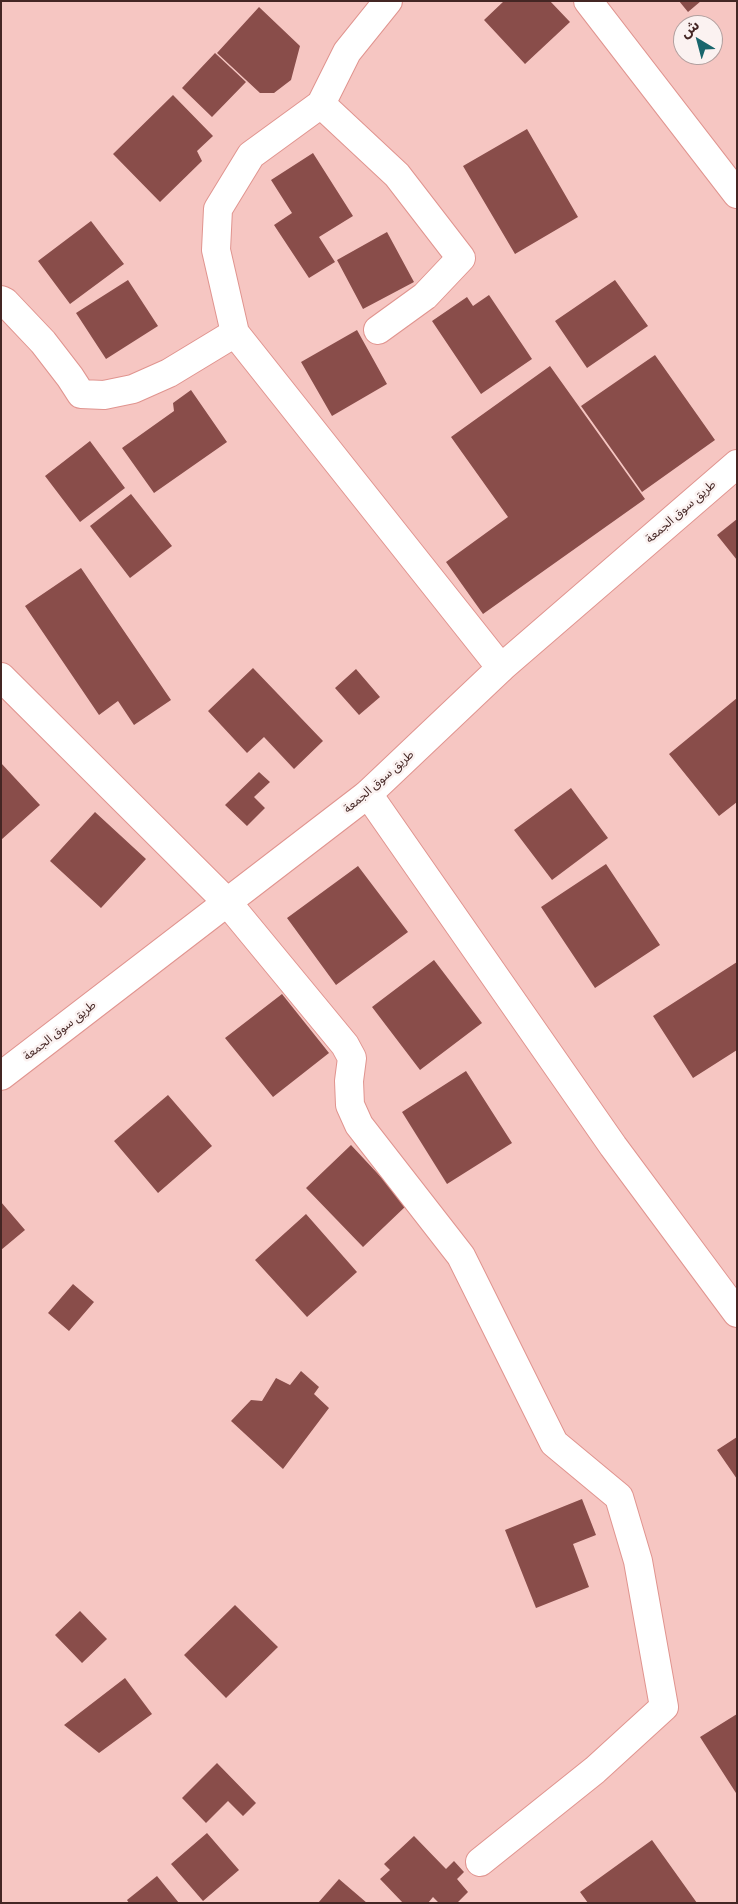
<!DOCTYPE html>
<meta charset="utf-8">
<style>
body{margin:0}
#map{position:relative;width:738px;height:1904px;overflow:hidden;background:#f6c6c2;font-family:"Archivo Narrow","Noto Sans Arabic",sans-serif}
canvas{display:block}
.frame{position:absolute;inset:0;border:2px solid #442624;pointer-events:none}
.north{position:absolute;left:673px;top:15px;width:50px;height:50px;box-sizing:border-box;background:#fbf2f1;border:1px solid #b2a09f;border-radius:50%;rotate:323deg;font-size:14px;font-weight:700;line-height:20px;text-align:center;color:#442624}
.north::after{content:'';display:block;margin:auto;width:18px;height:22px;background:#19666d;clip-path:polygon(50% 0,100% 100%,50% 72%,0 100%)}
</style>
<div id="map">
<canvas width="738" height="1904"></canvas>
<div class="frame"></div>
<div class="north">ش</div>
</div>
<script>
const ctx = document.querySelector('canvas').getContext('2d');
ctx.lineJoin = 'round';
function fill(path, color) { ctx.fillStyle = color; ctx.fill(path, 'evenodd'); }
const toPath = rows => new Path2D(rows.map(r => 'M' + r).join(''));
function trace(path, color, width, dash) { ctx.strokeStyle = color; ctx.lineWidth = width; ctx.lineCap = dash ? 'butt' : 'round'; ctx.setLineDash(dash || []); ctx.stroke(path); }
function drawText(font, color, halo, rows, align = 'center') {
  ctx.font = font + ' "Archivo Narrow","Noto Sans Arabic",sans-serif'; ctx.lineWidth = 5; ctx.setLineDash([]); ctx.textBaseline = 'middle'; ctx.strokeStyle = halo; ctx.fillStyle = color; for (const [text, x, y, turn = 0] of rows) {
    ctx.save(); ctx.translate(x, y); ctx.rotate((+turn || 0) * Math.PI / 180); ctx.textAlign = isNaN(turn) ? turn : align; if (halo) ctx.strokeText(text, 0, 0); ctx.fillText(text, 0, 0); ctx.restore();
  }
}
fill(toPath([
 [504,1,550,1,570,22,525,64,484,20],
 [679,1,701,1,688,12],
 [259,7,300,46,291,80,274,93,260,93,217,53],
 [215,53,246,82,212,117,182,88],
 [173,95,213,136,197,151,202,161,160,202,113,154],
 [527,129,578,217,515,254,463,166],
 [313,153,353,216,319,237,335,262,309,278,274,225,292,213,271,180],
 [91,221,124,264,70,304,38,261],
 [387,232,414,282,363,309,337,260],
 [128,280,158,326,106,359,76,313],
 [615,280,648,326,587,368,555,321],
 [489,295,532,359,481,394,432,321,467,297,473,306],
 [357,330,387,384,332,416,301,362],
 [655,355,715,440,642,492,581,406],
 [550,366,645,499,483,614,446,562,508,517,451,437],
 [191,390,227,442,154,493,122,448,174,411,173,403],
 [90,441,125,488,80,522,45,476],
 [131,494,172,546,130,578,90,526],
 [737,519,737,560,717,535],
 [81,568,171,700,134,725,118,701,99,715,25,606],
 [253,668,323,741,294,769,264,737,247,753,208,711],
 [356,669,380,697,359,715,335,688],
 [737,698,737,802,719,816,669,754],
 [1,763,40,805,1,840],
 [259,772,270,782,254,797,265,808,247,826,225,805],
 [571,788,608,838,552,880,514,830],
 [95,812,146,859,101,908,50,861],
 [606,864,660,945,595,988,541,907],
 [358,866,408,932,336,985,287,918],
 [434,960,482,1023,420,1070,372,1007],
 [737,962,737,1050,693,1078,653,1016],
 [282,994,329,1053,273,1097,225,1038],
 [466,1071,512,1143,447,1184,402,1112],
 [168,1095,212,1146,158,1193,114,1141],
 [351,1145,407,1205,363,1247,306,1188],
 [1,1202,25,1230,1,1250],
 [306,1214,357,1272,307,1317,255,1260],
 [73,1284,94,1302,69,1331,48,1313],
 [301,1371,319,1387,314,1394,329,1408,283,1469,231,1421,251,1400,262,1401,276,1378,290,1385],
 [737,1437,737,1479,717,1450],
 [582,1499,596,1535,573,1544,589,1587,536,1608,505,1530],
 [235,1605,278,1647,226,1698,184,1655],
 [80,1611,107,1639,82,1663,55,1635],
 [125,1678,152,1714,99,1753,64,1725],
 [737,1714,737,1792,736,1793,700,1737],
 [217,1763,256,1803,243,1816,228,1801,206,1823,182,1798],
 [207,1833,239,1870,203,1901,171,1864],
 [414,1836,446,1869,454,1861,464,1872,457,1879,468,1892,457,1903,439,1903,433,1897,428,1903,403,1903,380,1879,390,1870,384,1864],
 [652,1840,697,1903,588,1903,580,1892],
 [157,1876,179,1903,129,1903,127,1900],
 [339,1879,367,1903,318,1903]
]), '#894d4a');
const street = toPath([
 [388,1,347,52,321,104,251,155,218,209,216,250,235,333,501,668],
 [588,1,737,194],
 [321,104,397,175,461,258,425,296,378,330],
 [1,300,5,302,43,342,70,377,81,394,104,395,133,389,169,373,235,333],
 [1,677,227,902,345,1045,352,1058,349,1081,350,1105,359,1125,461,1256,554,1443,619,1497,638,1561,664,1707,595,1770,480,1862],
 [368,794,613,1146,737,1313]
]);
const primary = toPath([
 [1,1076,368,794,501,668,737,464]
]);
trace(street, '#e0948f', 30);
trace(primary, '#e0948f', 30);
trace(street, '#fff', 28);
trace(primary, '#fff', 28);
drawText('12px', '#442624', '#fbf2f1', [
 ["طريق سوق الجمعة",681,512,-41],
 ["طريق سوق الجمعة",379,782,-41],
 ["طريق سوق الجمعة",60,1031,-38]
]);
</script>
